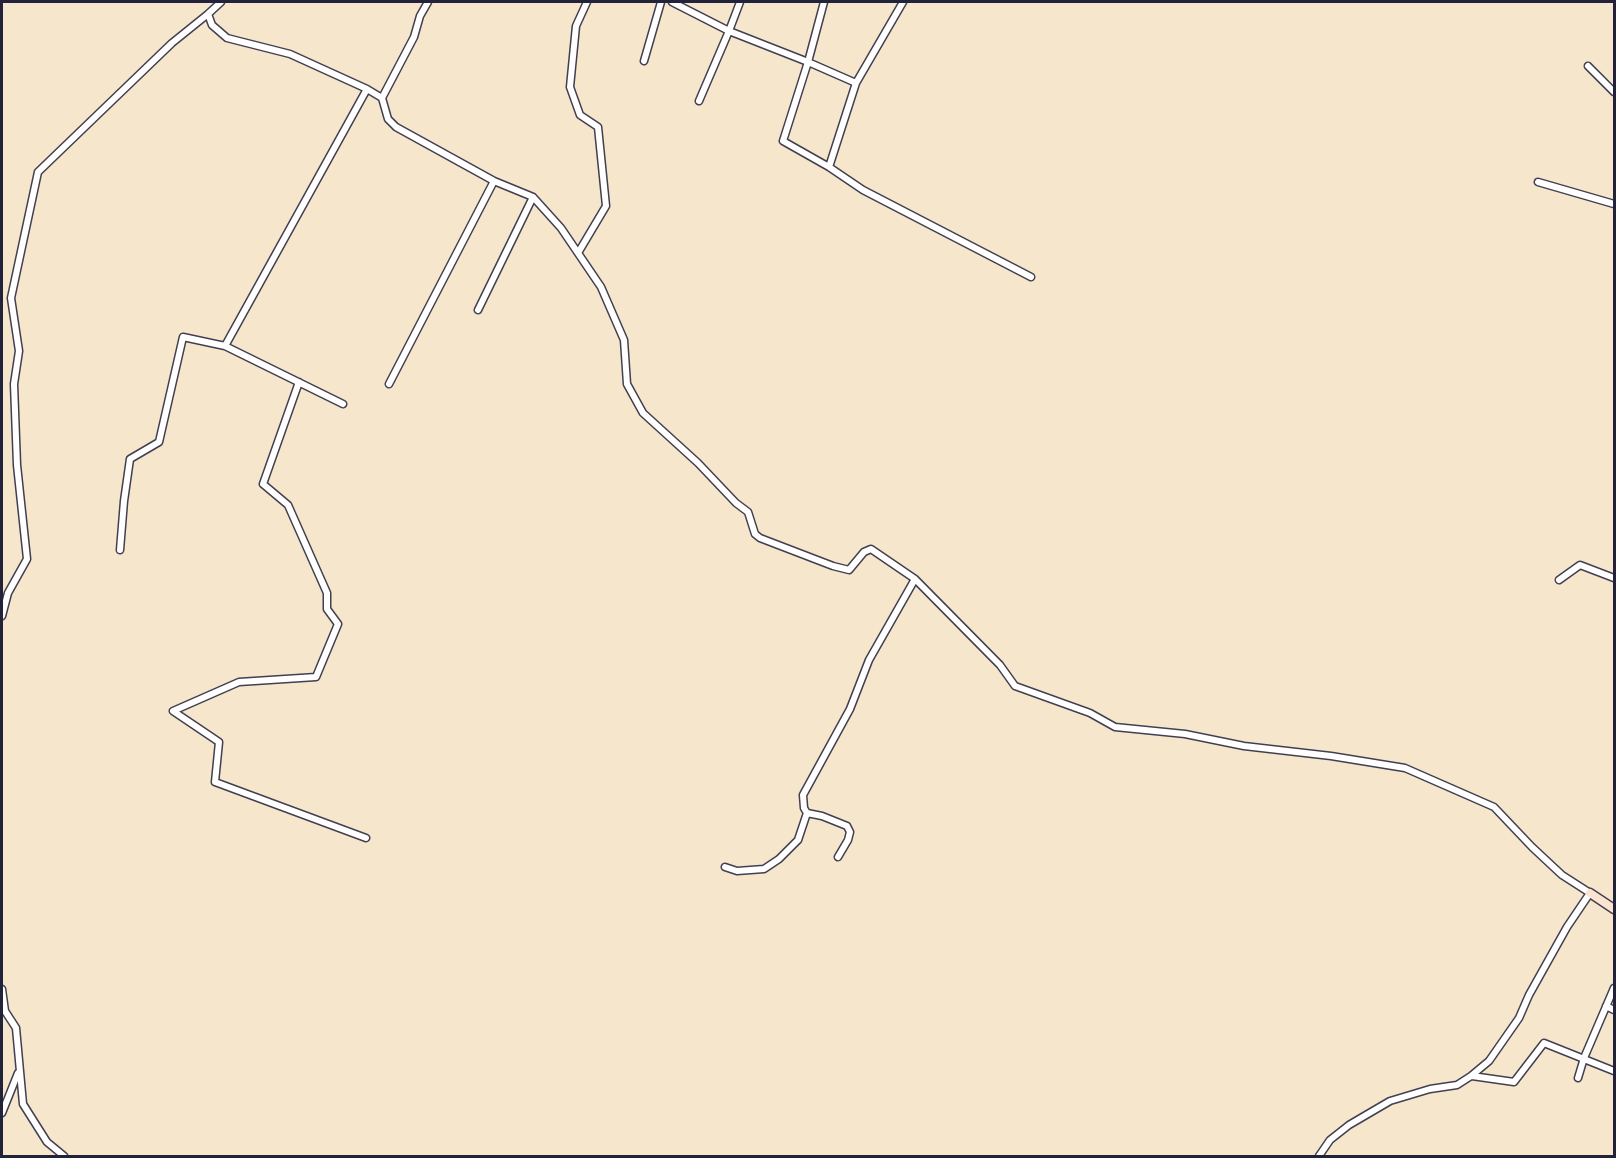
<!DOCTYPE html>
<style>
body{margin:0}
#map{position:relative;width:1616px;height:1158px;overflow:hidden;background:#f6e6cc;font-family:Cardo,serif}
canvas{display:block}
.frame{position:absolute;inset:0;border:3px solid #22223b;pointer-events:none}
</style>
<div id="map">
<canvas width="1616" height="1158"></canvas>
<div class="frame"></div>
</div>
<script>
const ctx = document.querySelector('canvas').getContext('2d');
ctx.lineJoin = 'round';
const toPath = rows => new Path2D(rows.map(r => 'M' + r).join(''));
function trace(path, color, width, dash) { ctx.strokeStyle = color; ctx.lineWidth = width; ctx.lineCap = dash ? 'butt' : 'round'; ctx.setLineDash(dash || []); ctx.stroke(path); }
const street = toPath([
 [672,2,729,31,808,62,856,83],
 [824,2,808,62,783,141,829,167,863,190,1031,277],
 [208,14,212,25,227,38,290,54,367,89,382,98,388,119,396,127,494,181,533,197,561,228,601,287,624,340,627,384,643,413,698,463,736,503,748,512,755,534,760,538,833,566,849,570,864,552,871,549,915,579,1000,665,1015,686,1090,713,1115,727,1185,734,1244,746,1331,756,1405,768,1494,807,1532,847,1562,875,1590,893,1567,927,1529,995,1519,1018,1489,1061,1471,1076,1457,1085,1430,1089,1390,1101,1349,1125,1330,1140,1319,1156],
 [644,61,661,2],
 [1588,66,1614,92],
 [382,98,414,37,420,16,428,2],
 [699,101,729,31,740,2],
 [829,167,856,83,903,2],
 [1538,182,1614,204],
 [578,253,606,206,598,127,580,115,570,87,576,26,587,2],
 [478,310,533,197],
 [225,346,367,89],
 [299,382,263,484,288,505,327,593,327,609,338,624,316,677,239,682,173,711,219,742,215,782,366,838],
 [389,384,494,181],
 [120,550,124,501,130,459,159,442,183,337,225,346,343,404],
 [1559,580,1580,565,1614,578],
 [2,616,8,593,27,559,17,465,14,384,19,351,11,298,38,172,172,43,208,14,221,2],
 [807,813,822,816,847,826,850,832,848,840,838,857],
 [725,867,737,871,764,869,779,859,798,840,807,813,804,808,803,795,850,709,869,660,915,579],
 [2,989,5,1011,16,1028,23,1104,47,1142,64,1156],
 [1606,1006,1614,1010],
 [1472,1076,1514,1082,1544,1043,1614,1071],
 [1578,1078,1584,1058,1614,988],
 [2,1113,18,1073]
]);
const secondary = toPath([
 [1590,893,1614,909]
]);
trace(street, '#423f51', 9);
trace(secondary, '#423f51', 11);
trace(street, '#fff', 6);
trace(secondary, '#fde4d0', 8);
</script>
